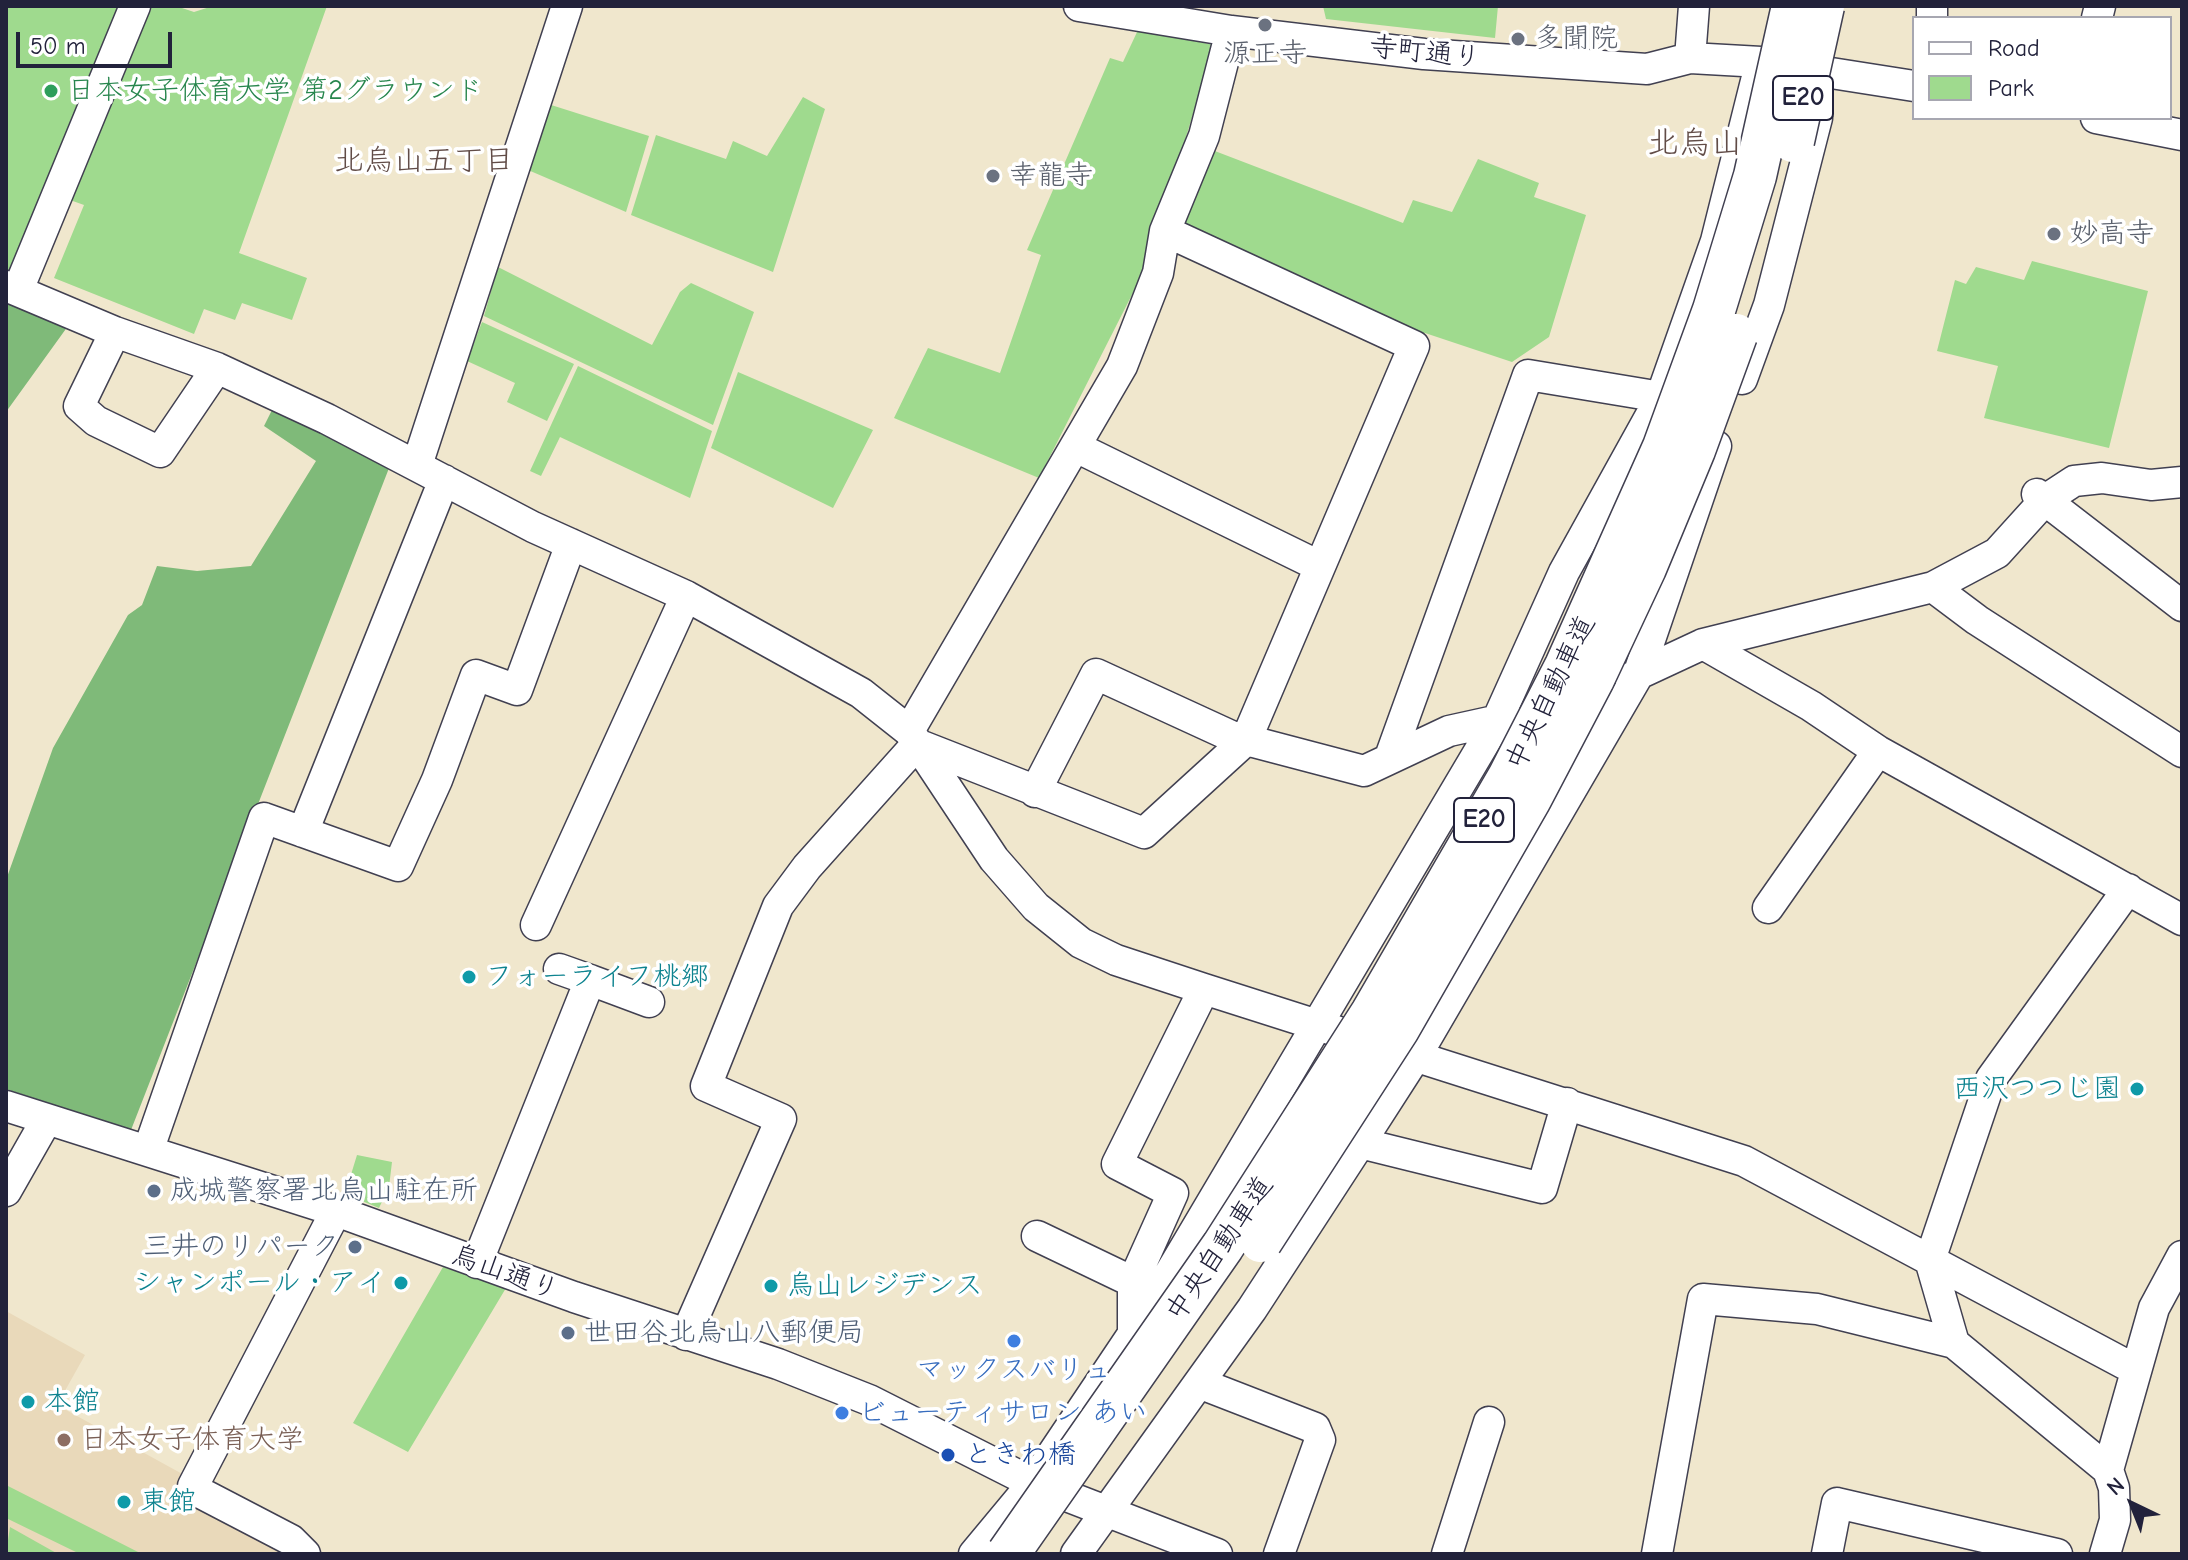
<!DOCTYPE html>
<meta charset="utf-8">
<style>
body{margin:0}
#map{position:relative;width:2188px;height:1560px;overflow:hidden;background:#f0e7cd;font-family:"Comic Neue",sans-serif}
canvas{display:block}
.frame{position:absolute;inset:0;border:8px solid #22223b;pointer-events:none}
.legend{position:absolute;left:1912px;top:16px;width:260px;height:104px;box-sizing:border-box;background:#fff;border:2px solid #a7a7b1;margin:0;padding:10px 14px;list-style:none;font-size:24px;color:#22223b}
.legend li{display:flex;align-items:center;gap:16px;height:40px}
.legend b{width:40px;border:2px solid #a7a7b1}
.north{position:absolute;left:2092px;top:1464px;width:80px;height:80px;-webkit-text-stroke:6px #fff;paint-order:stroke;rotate:317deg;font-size:22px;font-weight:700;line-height:32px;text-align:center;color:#22223b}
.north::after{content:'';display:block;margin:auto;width:28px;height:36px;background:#22223b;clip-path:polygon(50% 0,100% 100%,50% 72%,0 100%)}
.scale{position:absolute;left:16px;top:32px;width:156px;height:36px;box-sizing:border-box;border:4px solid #22223b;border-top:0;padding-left:10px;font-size:24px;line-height:28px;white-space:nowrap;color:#22223b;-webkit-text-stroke:6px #fff;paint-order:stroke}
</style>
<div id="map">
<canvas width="2188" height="1560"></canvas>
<div class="frame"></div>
<ul class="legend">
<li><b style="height:10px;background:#fff"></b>Road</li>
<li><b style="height:22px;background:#9fda8e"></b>Park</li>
</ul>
<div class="north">N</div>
<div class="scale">50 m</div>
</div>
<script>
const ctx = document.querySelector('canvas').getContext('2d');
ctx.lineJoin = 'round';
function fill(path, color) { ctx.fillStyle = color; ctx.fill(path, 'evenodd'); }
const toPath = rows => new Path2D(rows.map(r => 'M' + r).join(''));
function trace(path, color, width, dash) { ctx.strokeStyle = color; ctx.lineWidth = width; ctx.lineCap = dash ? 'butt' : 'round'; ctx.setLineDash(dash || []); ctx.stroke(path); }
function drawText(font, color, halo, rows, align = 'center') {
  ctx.font = font + ' "Comic Neue","Klee One",sans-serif'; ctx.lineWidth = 7; ctx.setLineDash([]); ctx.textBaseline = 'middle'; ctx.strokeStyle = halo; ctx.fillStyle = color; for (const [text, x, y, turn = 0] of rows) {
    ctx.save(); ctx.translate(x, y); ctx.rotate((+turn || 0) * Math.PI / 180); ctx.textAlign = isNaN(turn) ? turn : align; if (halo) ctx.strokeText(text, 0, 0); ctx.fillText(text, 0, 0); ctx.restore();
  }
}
fill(toPath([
 [6,1311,85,1355,57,1405,186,1476,178,1494,290,1554,6,1554]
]), '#e9d9ba');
fill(toPath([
 [6,6,130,6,18,280,6,276],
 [150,6,176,6,194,12,213,6,327,6,239,253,307,278,292,320,242,303,235,320,204,309,194,334,54,278,84,205,70,200],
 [1323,6,1498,6,1495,38,1326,19],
 [1138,30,1214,45,1147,265,1039,478,894,418,928,348,1000,373,1041,255,1027,250,1110,58,1123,62],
 [803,97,825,109,773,272,631,215,656,135,726,159,733,141,767,156],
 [548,104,649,136,626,212,528,170],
 [1207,148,1403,223,1413,200,1452,212,1478,159,1539,183,1534,197,1586,215,1549,337,1512,362,1425,333,1419,339,1175,226],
 [2032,261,2148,291,2109,448,1984,418,1998,366,1937,351,1955,280,1966,284,1976,267,2024,280],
 [498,267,652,345,680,292,691,283,754,312,713,425,484,316],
 [482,322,574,364,547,421,507,402,515,383,467,361],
 [578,366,712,431,690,498,560,437,541,476,530,471],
 [738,372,873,430,833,508,711,448],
 [357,1155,392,1162,389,1187,379,1208,345,1194],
 [443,1267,506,1288,408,1452,353,1423],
 [6,1485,142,1554,80,1554,6,1518],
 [10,1527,58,1554,6,1554]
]), '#9fda8e');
fill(toPath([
 [6,293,68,326,6,412],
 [274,406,391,463,131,1130,6,1089,6,880,53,748,128,615,142,605,157,566,197,571,251,566,316,461,264,426]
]), '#7fba79');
const minor = toPath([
 [1079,6,1231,31,1424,54,1647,69,1690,58,1761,62,1914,86],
 [1932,6,1932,18],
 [2097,18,2100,6],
 [1690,58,1694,6],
 [2096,118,2182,135],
 [6,286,115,332,217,368,327,419,533,527,686,596,861,693,909,731,994,859,1036,907,1081,943,1116,960,1204,989,1744,1161,2136,1370],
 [18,290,135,6],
 [115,332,79,406,96,421,160,452,217,368],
 [1742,379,1769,305,1817,118],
 [1076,447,1319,566],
 [417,465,567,6],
 [2037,494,2182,606],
 [1933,587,1977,620,2182,752],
 [1703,644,1811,706,1878,751,2182,920],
 [1630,678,1703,644,1933,587,1997,553,2045,500,2074,481,2102,478,2151,485,2182,482],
 [909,731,1122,366,1158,273,1165,231,1204,136,1231,31],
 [1390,757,1528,375,1661,397],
 [1035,792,1096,674,1231,736,1364,771,1449,731,1508,718],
 [303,832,444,480],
 [1768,908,1878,751],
 [536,925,686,596],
 [590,980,649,1002],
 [6,1106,336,1211,574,1297,778,1364,869,1400,1033,1483,1217,1554],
 [1360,1143,1542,1188,1567,1103],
 [148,1151,264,818,398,866,437,780,476,675,517,690,571,544],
 [6,1191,47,1119],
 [1037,1236,1133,1282],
 [477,1263,590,980,559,969],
 [1133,1333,1133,1282,1173,1193,1117,1164,1204,989],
 [686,1335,781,1119,706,1086,778,906,807,867,917,744,1144,833,1246,740,1414,346,1165,231],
 [1954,1343,1930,1260,1991,1079,2128,889],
 [1199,1383,1315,1428,1320,1440,1279,1554],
 [2108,1470,2154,1308,2182,1256],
 [305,1554,291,1540,195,1490,193,1486,336,1211],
 [974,1554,1033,1483,1141,1322,1496,723,1564,572,1661,397,1716,241,1756,81],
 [1076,1554,1252,1309,1360,1143,1416,1056,1638,675,1716,446],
 [1447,1554,1489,1422],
 [1657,1554,1703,1299,1817,1309,1954,1343,2108,1470,2114,1488,2115,1520,2105,1554],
 [1827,1554,1837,1503,2057,1554]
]);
trace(minor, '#414051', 33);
trace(minor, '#fff', 30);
const highwayBridge = toPath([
 [1793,141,1823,6],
 [1261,1241,1398,1029,1530,799,1593,679,1645,568,1694,450,1736,335],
 [1008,1554,1223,1246,1372,1013,1509,777,1566,666,1664,447,1714,310,1755,176,1793,6]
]);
trace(highwayBridge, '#414051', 45, []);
trace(highwayBridge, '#fff', 42);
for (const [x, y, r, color] of [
 [1265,25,8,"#6b7280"],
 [1518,39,8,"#6b7280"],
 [51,91,8,"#2e9e5b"],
 [993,176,8,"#6b7280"],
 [2054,234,8,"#6b7280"],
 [469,977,8,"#0f9aa8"],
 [2137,1089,8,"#0f9aa8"],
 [154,1191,8,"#5c6f8a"],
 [355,1247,8,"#5c6f8a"],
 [401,1283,8,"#0f9aa8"],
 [771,1286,8,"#0f9aa8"],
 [568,1333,8,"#5c6f8a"],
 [1014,1341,8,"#3f7fe0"],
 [28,1402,8,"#0f9aa8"],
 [842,1413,8,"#3f7fe0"],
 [64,1440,8,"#8d6e63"],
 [948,1455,8,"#1a4fb4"],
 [124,1502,8,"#0f9aa8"]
]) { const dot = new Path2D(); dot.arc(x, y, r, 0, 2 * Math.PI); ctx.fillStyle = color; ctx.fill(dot); trace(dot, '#fff', 3); }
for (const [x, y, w] of [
 [1803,98,60],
 [1484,820,60]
]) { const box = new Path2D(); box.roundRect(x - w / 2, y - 22, w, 44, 6); ctx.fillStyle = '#fff'; ctx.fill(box); trace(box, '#22223b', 2); }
drawText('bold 26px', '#22223b', null, [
 ["E20",1803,98],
 ["E20",1484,820]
]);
drawText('28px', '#5b616d', '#fff', [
 ["多聞院",1534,39],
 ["源正寺",1265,54,"center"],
 ["幸龍寺",1009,176],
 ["妙高寺",2070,234]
], 'left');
drawText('28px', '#22223b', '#fff', [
 ["寺町通り",1425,53,6],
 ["中央自動車道",1551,693,-64],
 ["中央自動車道",1220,1249,-56],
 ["烏山通り",505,1273,20]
]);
drawText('28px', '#27864d', '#fff', [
 ["日本女子体育大学 第2グラウンド",67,91]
], 'left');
drawText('28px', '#0d838f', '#fff', [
 ["フォーライフ桃郷",485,977],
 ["西沢つつじ園",2121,1089,"right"],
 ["シャンポール・アイ",385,1283,"right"],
 ["烏山レジデンス",787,1286],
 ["本館",44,1402],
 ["東館",140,1502]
], 'left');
drawText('28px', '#4e5e75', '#fff', [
 ["成城警察署北烏山駐在所",170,1191],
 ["三井のリパーク",339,1247,"right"],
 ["世田谷北烏山八郵便局",584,1333]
], 'left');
drawText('28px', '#366cbe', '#fff', [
 ["マックスバリュ",1014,1370],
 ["ビューティサロン あい",858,1413,"left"]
]);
drawText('28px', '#785e54', '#fff', [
 ["日本女子体育大学",80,1440]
], 'left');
drawText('28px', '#164399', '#fff', [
 ["ときわ橋",964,1455]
], 'left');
drawText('30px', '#614c47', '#fff', [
 ["北烏山五丁目",424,162]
]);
drawText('32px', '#614c47', '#fff', [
 ["北烏山",1695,144]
]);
</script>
